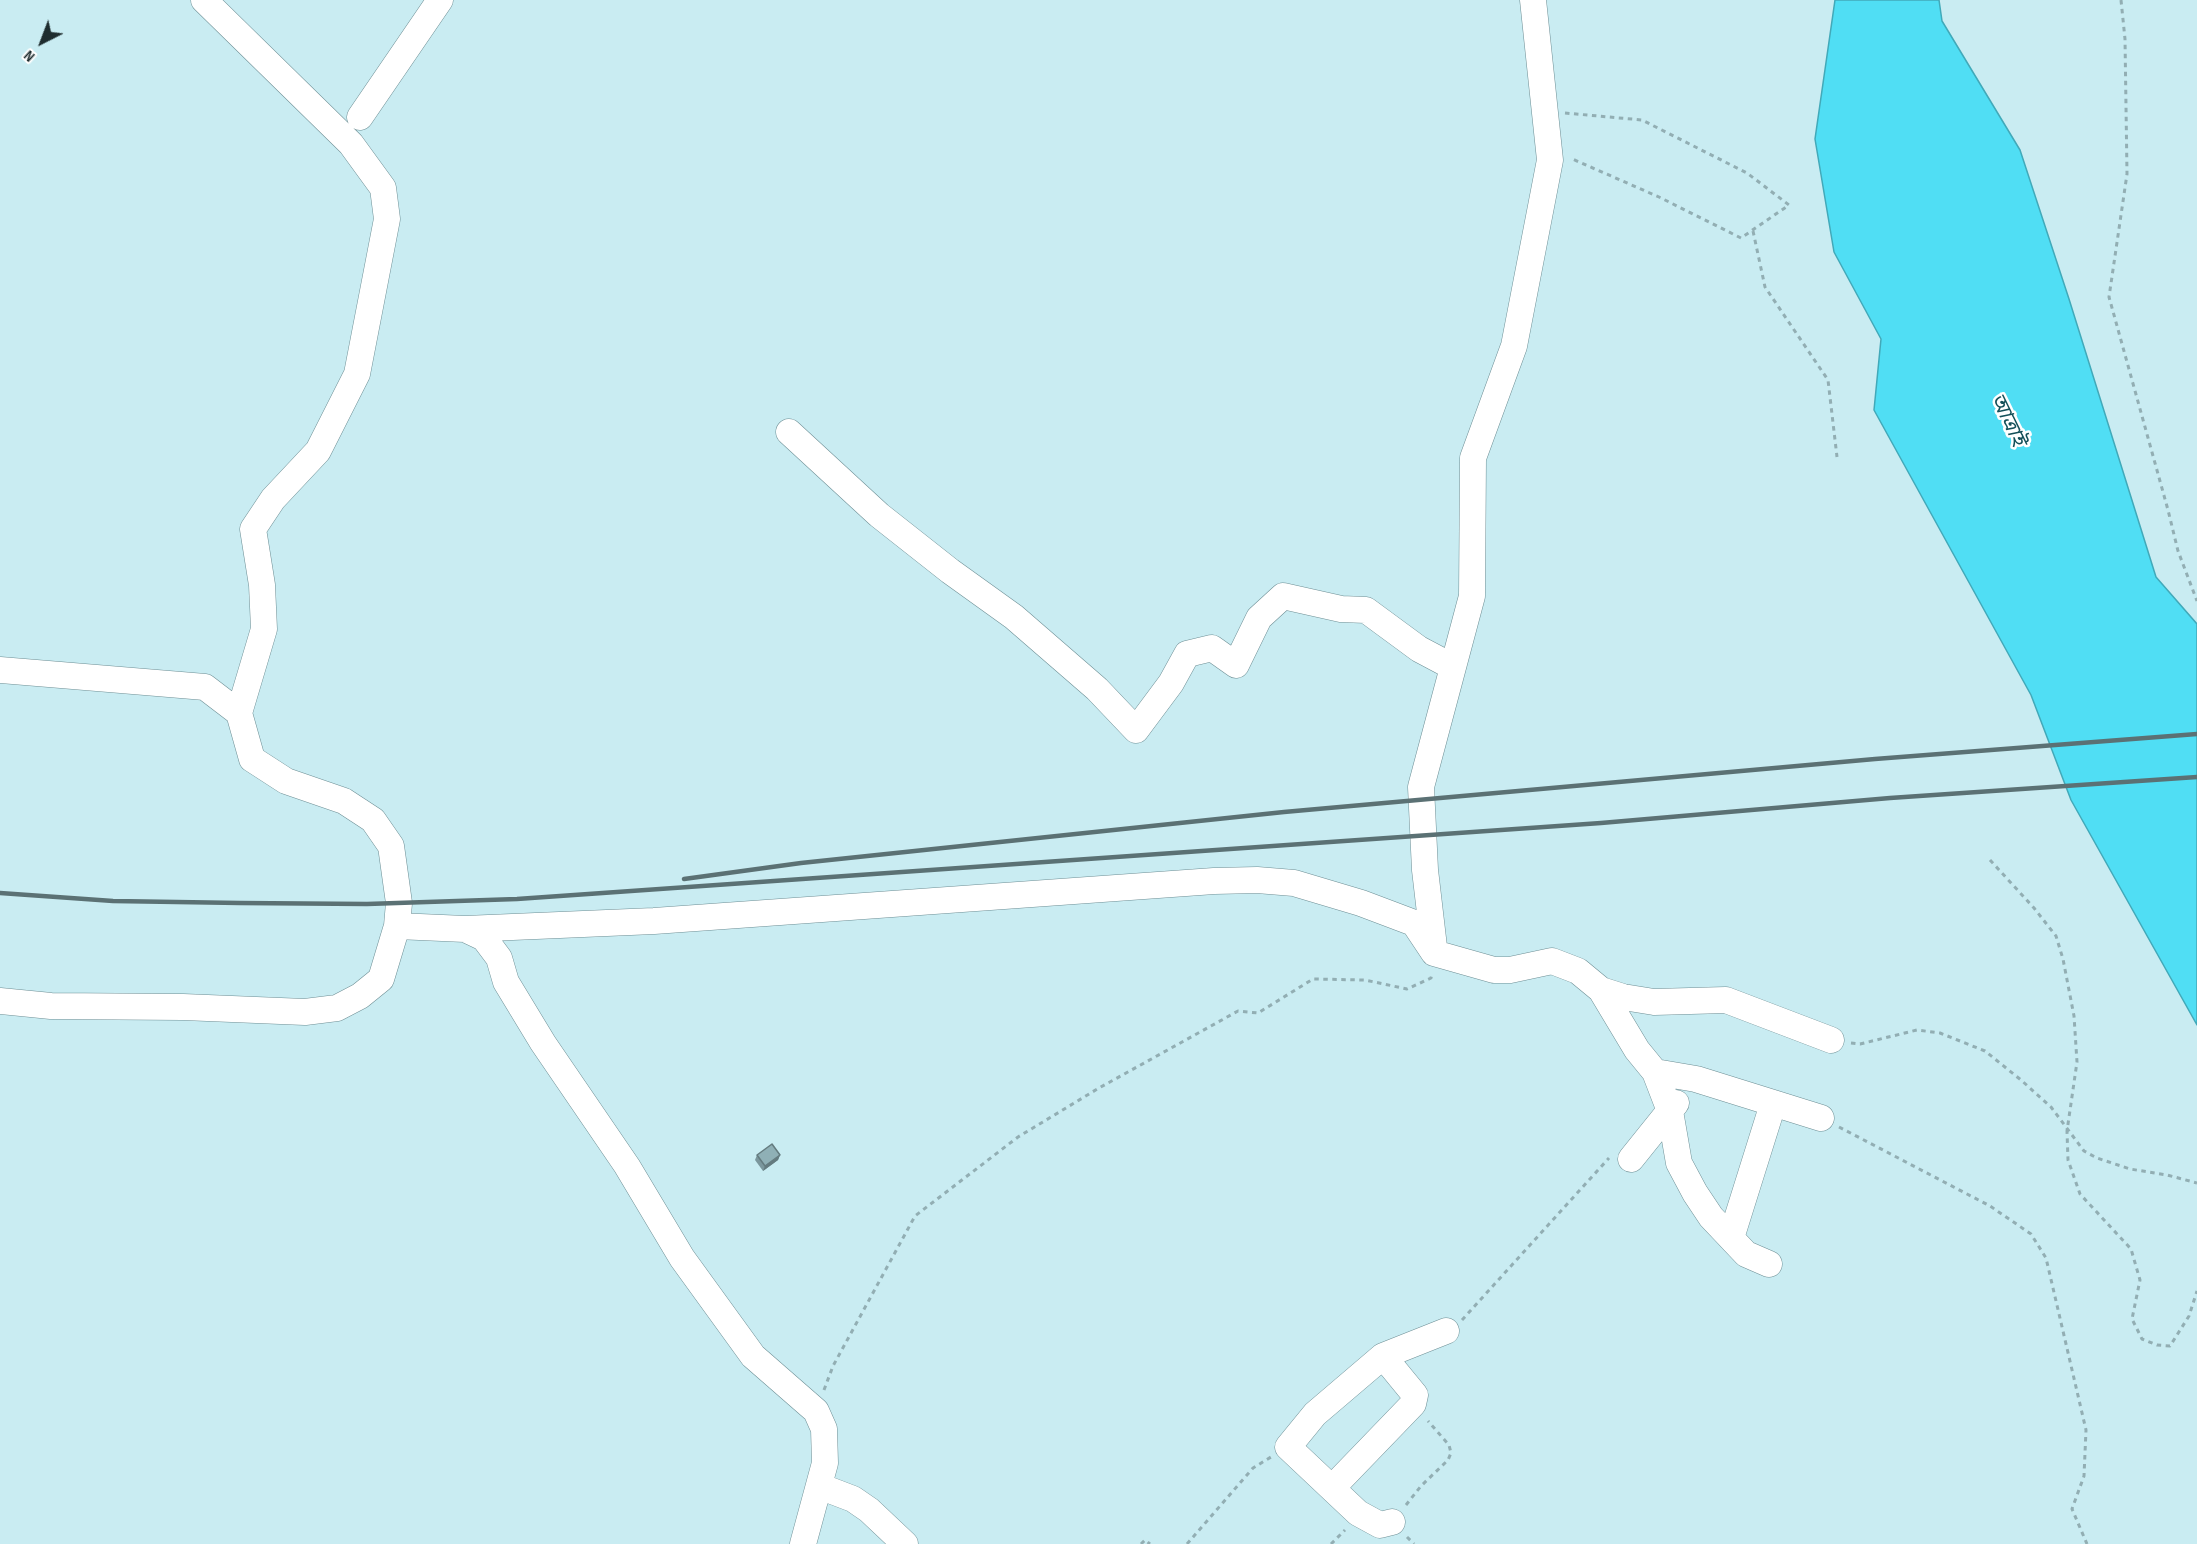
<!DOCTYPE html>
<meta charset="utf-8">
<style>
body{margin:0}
#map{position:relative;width:2197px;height:1544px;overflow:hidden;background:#c9ecf2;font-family:"Sofia Sans Condensed",sans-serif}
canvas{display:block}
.north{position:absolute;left:12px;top:12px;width:60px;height:60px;-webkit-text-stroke:4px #fff;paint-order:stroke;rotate:222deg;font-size:16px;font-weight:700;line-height:24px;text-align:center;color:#1f2d2f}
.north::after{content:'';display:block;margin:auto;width:21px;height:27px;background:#1f2d2f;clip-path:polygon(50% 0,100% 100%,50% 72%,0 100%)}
</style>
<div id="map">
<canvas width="2197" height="1544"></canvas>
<div class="north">N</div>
</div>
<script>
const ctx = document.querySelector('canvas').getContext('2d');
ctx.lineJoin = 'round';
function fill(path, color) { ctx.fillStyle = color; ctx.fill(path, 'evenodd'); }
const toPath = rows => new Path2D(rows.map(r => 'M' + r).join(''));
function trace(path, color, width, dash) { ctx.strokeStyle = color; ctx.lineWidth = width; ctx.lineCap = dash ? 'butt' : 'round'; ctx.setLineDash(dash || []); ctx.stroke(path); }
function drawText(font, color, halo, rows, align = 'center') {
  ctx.font = font + ' "Sofia Sans Condensed","Noto Sans Bengali",sans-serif'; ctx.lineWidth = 5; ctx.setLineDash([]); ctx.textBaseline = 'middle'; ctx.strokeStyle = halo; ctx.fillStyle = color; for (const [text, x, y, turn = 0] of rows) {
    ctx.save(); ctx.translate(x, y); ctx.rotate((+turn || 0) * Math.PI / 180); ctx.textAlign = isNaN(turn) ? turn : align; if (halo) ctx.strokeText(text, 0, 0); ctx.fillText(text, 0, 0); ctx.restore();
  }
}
const water = toPath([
 [1835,0,1939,0,1942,21,2020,150,2069,299,2156,577,2197,624,2197,1025,2071,800,2031,695,1874,410,1881,339,1834,252,1815,139,1835,0]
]);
fill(water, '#50def4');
trace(water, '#41a9b9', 1.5);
const minor = toPath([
 [204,0,351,144,383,188,387,219,357,374,318,451,273,499,253,529,262,585,264,629,239,713],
 [360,117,440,0],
 [789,432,879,515,950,571,1014,617,1097,689,1136,730,1171,683,1187,654,1212,648,1236,665,1259,618,1283,596,1341,609,1366,610,1419,649,1453,667],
 [0,670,205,687,239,713,252,759,286,781,344,801,373,820,391,846,399,903,397,926,381,979,360,996,337,1008,305,1012,183,1007,51,1006,0,1001],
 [397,926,465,929,654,921,1214,881,1257,880,1294,883,1361,903,1414,923,1434,953,1494,970,1510,970,1552,961,1578,971,1601,990,1637,1050,1655,1072,1696,1079,1821,1118],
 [465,929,484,938,499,958,506,982,543,1043,627,1166,682,1258,753,1356,816,1411,824,1429,825,1463,803,1544],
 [1434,947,1425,870,1421,787,1472,596,1473,458,1514,346,1550,160,1533,0],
 [1601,990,1623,997,1654,1002,1726,1000,1831,1040],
 [1655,1072,1670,1111,1679,1163,1695,1193,1711,1217,1746,1254,1769,1264],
 [1631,1159,1676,1103],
 [1731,1238,1773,1104],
 [819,1486,853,1499,869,1510,905,1544],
 [1332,1488,1413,1404,1415,1395,1383,1356],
 [1392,1522,1380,1525,1358,1513,1288,1447,1315,1414,1383,1356,1446,1331]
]);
trace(minor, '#6e8f95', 27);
trace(toPath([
 [2121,0,2125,39,2127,174,2109,297,2168,510,2178,551,2197,601],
 [1565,113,1642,120,1747,173,1789,205,1741,238,1659,197,1570,158],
 [1753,231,1765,287,1828,380,1837,457],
 [1990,860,2034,908,2056,936,2063,959,2074,1016,2077,1062,2067,1131,2068,1160,2080,1194,2131,1249,2140,1280,2132,1319,2142,1339,2157,1345,2170,1346,2189,1316,2197,1291],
 [1851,1043,1860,1044,1917,1030,1940,1033,1985,1051,2021,1080,2051,1107,2084,1151,2097,1158,2130,1169,2167,1175,2197,1183],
 [1839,1127,1990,1206,2031,1234,2046,1258,2086,1430,2084,1476,2072,1509,2087,1544],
 [1462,1320,1609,1158],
 [824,1390,833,1366,915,1216,1018,1137,1099,1088,1238,1011,1258,1013,1313,979,1365,980,1407,989,1431,978,1432,973],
 [1406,1505,1421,1486,1448,1460,1451,1453,1449,1445,1428,1421],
 [1407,1537,1414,1544],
 [1141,1544,1145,1540,1150,1544],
 [1187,1544,1253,1468,1271,1457],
 [1331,1544,1345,1530]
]), '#92aeb3', 3, [4.5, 4.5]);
trace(minor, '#fff', 26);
trace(toPath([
 [684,879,801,863,1284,812,1875,759,2197,734],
 [0,893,113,901,240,903,367,904,517,899,1601,823,1890,798,2197,777]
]), '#5b7174', 4.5);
fill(toPath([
 [757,1155,780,1155,778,1160,763,1171,755,1160]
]), '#7b979d');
fill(toPath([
 [780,1155,778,1160,763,1171,765,1166]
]), '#647b7f');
const building = toPath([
 [772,1144,780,1155,765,1166,757,1155,772,1144]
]);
fill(building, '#8fb0b6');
trace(building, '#647b7f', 1.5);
drawText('italic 21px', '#145059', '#fff', [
 ["আত্রাই",2007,420,64]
]);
</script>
